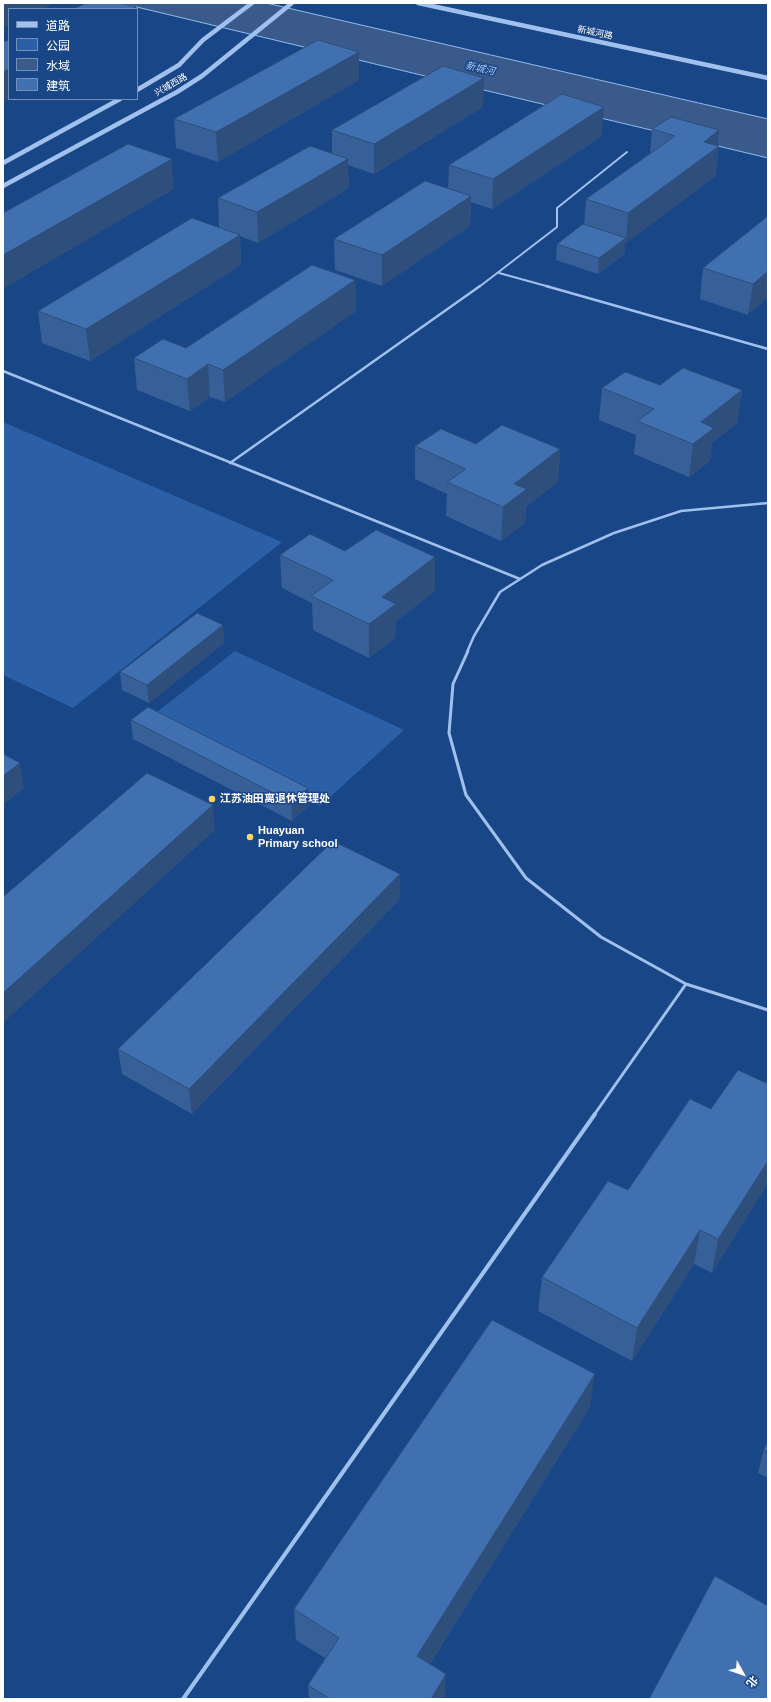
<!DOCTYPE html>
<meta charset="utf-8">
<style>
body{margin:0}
#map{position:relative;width:771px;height:1702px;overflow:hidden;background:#194687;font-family:Arial,"Noto Sans SC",sans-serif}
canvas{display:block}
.frame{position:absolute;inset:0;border:4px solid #fff;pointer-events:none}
.legend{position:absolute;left:8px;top:8px;width:130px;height:92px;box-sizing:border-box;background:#194687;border:1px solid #7590b7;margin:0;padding:5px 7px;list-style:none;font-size:12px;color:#fff}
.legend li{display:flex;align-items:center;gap:8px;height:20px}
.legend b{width:20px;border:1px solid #7590b7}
.north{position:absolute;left:723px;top:1654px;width:40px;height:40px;-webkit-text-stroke:3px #194687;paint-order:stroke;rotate:130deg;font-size:11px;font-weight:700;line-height:16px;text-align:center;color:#fff}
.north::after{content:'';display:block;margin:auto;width:14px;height:18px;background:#fff;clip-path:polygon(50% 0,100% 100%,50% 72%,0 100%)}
</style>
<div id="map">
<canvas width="771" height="1702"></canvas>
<div class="frame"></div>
<ul class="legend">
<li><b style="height:5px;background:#a0c1ed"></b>道路</li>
<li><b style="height:11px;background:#2b5fa6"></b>公园</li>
<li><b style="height:11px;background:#395a8a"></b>水域</li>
<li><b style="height:11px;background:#4170b1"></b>建筑</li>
</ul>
<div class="north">北</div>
</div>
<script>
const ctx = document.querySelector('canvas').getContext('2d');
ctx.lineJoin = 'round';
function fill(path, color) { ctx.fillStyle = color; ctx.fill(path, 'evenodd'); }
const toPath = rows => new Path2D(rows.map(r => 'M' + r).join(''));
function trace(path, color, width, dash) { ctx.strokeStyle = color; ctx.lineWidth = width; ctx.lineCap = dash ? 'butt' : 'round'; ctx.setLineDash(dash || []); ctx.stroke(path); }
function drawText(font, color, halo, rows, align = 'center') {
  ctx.font = font + ' Arial,"Noto Sans SC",sans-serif'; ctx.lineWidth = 3; ctx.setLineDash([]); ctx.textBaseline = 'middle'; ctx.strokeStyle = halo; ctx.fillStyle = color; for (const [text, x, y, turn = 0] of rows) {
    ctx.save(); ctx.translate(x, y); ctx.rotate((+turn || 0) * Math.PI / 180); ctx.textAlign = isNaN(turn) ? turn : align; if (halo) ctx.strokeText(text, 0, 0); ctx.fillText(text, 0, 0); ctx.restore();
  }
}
fill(toPath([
 [3,422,282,542,73,708,3,675],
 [235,651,404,730,320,806,148,719]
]), '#2b5fa6');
const water = toPath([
 [120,3,266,3,768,119,768,158,120,3]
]);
fill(water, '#395a8a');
trace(water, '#93bbef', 1);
trace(toPath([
 [499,273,550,287],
 [479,287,557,227,557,208,627,152]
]), '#a0c1ed', 2);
trace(toPath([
 [546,286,768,349],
 [3,371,520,579],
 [230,463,480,286],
 [467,652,474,636,500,592,542,565,614,533,681,511,768,503]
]), '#a0c1ed', 2.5);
trace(toPath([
 [468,651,453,684,449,733,466,795,526,878,601,937,686,984,768,1010],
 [594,1115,686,984]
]), '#a0c1ed', 3);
trace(toPath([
 [183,1699,595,1114]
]), '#a0c1ed', 4);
trace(toPath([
 [418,3,768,78],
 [137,90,179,65,203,40,252,3],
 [3,163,120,99],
 [3,186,177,92,202,76,292,3]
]), '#a0c1ed', 4.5);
fill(toPath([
 [359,80,218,162,176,148,174,119],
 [483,107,374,174,348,165,349,188,258,243,240,236,241,265,90,361,42,343,38,311,219,228,218,198,332,153,332,130],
 [652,129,718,145,716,176,625,243,624,255,598,274,556,260,557,244,584,225,586,199,650,154],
 [602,136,492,209,471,202,470,226,382,286,335,270,334,239,448,189,449,165],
 [768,216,748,315,700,299,703,268],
 [355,280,356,311,225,402,210,397,190,411,137,390,134,358,186,348],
 [660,385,742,390,737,423,712,443,710,461,689,477,634,454,636,435,599,420,602,388],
 [476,444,560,449,558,482,526,507,525,523,501,541,446,516,447,494,415,479,415,446],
 [345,551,435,591,396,621,395,638,369,658,313,630,312,603,282,588,280,555],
 [223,625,224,643,149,703,122,690,120,672],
 [131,720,309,806,292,821,133,739],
 [400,899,192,1114,122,1074,118,1049],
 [768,1079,768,1183,712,1273,694,1264,632,1361,538,1311,542,1277,628,1190,711,1109,766,1083],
 [590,1407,430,1664,445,1699,309,1699,308,1685,325,1658,296,1640,294,1609],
 [768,1442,768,1478,758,1473,764,1449]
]), '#386098');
fill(toPath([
 [3,3,50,3,51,5,43,9,9,9,9,25,3,28],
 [137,24,138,35,137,36],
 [359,52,359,80,218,162,216,132],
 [9,69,9,99,10,99,3,102,3,72],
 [484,78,483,107,374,174,374,144],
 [604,107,602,136,492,209,493,179],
 [719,130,717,148,719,146,716,176,626,243,628,213,704,142],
 [172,159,174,189,3,289,3,255],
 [348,159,349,188,258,243,257,212],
 [471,196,470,226,382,286,382,255],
 [240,235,241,265,90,361,86,329],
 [626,238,624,255,598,274,599,258],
 [768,271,768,298,748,315,753,284],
 [355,280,356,311,225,402,223,370],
 [208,364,210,397,190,411,187,379],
 [742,390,737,423,712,443,710,461,689,477,693,444,701,422],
 [560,449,558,482,526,507,525,523,501,541,503,507,514,484],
 [435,557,435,591,396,621,395,638,369,658,369,624,382,597],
 [223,625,224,643,149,703,147,685],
 [20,763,24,788,3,805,3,776],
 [308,788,309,806,292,821,291,802],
 [213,805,215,830,3,1023,3,993],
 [400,874,400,899,192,1114,189,1089],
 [768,1161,768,1183,712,1273,718,1239],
 [700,1230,694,1264,632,1361,637,1328],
 [595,1374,590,1407,416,1686,417,1656],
 [446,1674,445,1699,431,1699]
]), '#2e4e7c');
const building = toPath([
 [86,3,121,3,136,7,132,9,74,9,86,3],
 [9,40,9,69,3,72,3,42,9,40],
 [318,40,359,52,216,132,174,119,318,40],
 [443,66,484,78,374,144,332,130,443,66],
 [562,94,604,107,493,179,449,165,562,94],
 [671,117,719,130,704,142,719,146,628,213,586,199,675,136,652,129,671,117],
 [128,144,172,159,3,255,3,213,128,144],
 [310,146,348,159,257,212,218,198,310,146],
 [425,181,471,196,382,255,334,239,425,181],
 [768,216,768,271,753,284,703,268,768,216],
 [192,218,240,235,86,329,38,311,192,218],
 [583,224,626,238,599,258,557,244,583,224],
 [312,265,355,280,223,370,208,364,187,379,134,358,163,339,186,348,312,265],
 [683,368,742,390,701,422,714,428,693,444,637,421,654,409,602,388,625,372,660,385,683,368],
 [502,425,560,449,514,484,527,489,503,507,447,482,466,469,415,446,441,429,476,444,502,425],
 [376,530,435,557,382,597,396,604,369,624,311,596,333,580,280,555,310,534,345,551,376,530],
 [197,613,223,625,147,685,120,672,197,613],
 [148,707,308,788,291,802,131,720,148,707],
 [3,754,20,763,3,776,3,754],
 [147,773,213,805,3,993,3,897,147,773],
 [333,841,400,874,189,1089,118,1049,333,841],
 [738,1070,766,1083,768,1079,768,1161,718,1239,700,1230,637,1328,542,1277,608,1181,628,1190,690,1099,711,1109,738,1070],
 [492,1320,595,1374,417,1656,446,1674,431,1699,330,1699,308,1685,339,1638,294,1609,492,1320],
 [768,1442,768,1452,764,1449,768,1442],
 [715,1576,768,1606,768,1699,649,1699,715,1576]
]);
fill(building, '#4170b1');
trace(building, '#2e4e7c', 1);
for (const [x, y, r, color] of [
 [212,799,4,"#ffd45c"],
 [250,837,4,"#ffd45c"]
]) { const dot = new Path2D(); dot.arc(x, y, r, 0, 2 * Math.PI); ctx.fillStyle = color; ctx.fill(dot); trace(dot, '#194687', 1.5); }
drawText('9px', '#fff', '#194687', [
 ["新城河路",595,33,12],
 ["兴城西路",171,85,-30]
]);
drawText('italic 10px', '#accbf4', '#194687', [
 ["新城河",480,69,13]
]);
drawText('bold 11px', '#fff', '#194687', [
 ["江苏油田离退休管理处",220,799],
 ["Huayuan",258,831],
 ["Primary school",258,844]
], 'left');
</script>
